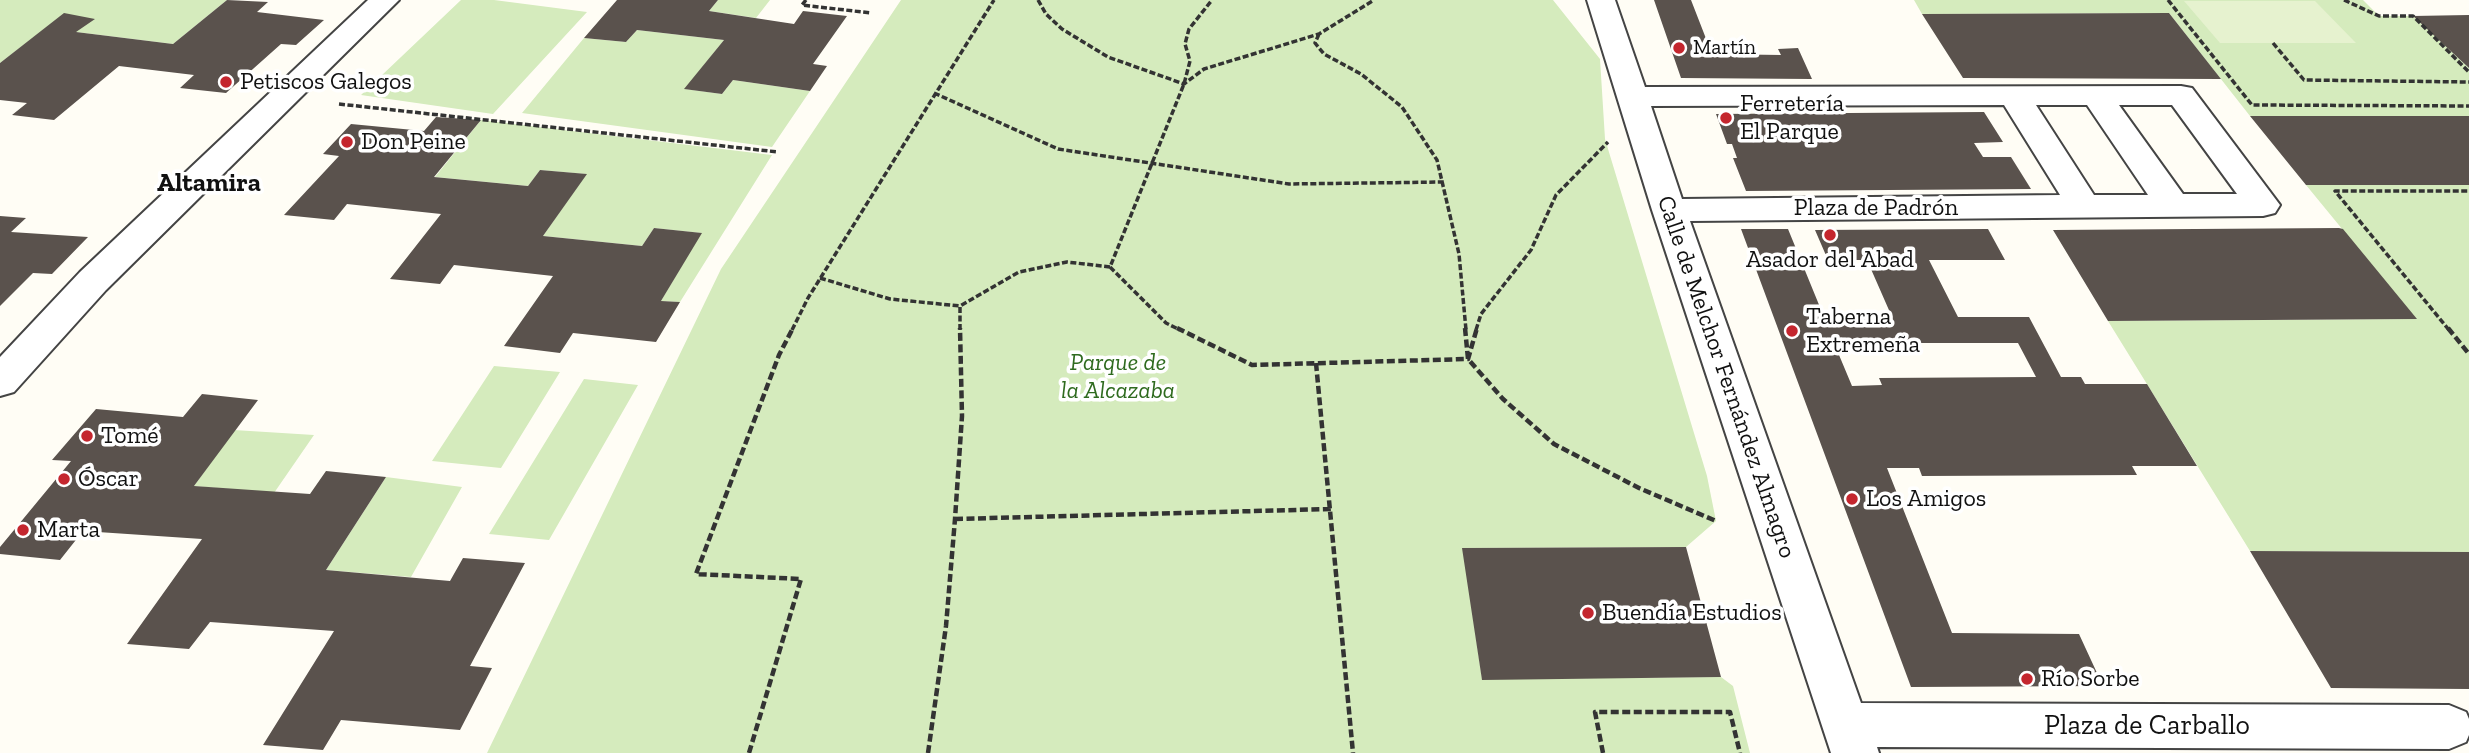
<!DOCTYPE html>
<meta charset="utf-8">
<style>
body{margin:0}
canvas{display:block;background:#fffdf5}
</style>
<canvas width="2469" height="753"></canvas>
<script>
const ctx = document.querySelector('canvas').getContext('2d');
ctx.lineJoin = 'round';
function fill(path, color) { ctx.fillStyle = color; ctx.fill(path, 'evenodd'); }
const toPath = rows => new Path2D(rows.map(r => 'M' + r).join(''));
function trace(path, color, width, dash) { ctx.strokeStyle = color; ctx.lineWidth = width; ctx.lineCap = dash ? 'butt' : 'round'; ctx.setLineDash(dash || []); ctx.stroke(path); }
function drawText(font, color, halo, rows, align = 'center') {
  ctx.font = font + ' "Zilla Slab",serif'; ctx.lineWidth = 7; ctx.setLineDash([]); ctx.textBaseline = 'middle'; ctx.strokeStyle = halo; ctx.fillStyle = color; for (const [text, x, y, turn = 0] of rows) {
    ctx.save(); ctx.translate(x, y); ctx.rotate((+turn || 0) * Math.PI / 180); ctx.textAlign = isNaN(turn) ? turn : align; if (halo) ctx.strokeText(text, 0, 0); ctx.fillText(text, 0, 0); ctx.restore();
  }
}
fill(toPath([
 [0,0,227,0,173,44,76,32,64,14,0,63],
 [461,0,494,0,587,12,493,114,361,95],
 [718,0,770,0,756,18,709,11],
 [901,0,1553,0,1600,59,1605,139,1707,476,1716,521,1686,547,1463,548,1482,679,1721,677,1733,686,1750,753,487,753,721,269],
 [1914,0,2363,0,2379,16,2413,16,2469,68,2469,116,2250,116,2169,13,1922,14],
 [637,30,724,40,685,89,722,94,733,80,810,91,772,147,522,113,584,38,626,42],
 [481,120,772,155,680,302,661,301,701,233,654,228,642,246,543,236,586,174,540,170,528,186,435,177],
 [2306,185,2469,185,2469,552,2250,551,2108,321,2416,319],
 [494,366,560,372,501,468,432,461],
 [584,379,638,385,549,540,489,534],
 [234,430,314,435,274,493,194,486],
 [386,477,462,487,411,577,326,570]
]), '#d5ebbd');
fill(toPath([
 [2184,1,2315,1,2356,43,2220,43]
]), '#e6f2cf');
fill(toPath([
 [227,0,268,2,257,12,324,20,296,45,281,44,226,93,180,88,194,75,119,66,54,120,12,115,27,103,0,100,0,63,64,13,95,19,76,32,173,44],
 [617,0,718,0,709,11,794,24,803,11,847,16,813,64,827,66,810,91,733,80,722,94,684,89,724,40,637,30,626,42,584,38],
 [1654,0,1691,0,1712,54,1781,55,1778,49,1798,48,1812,79,1681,78],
 [2169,13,2221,79,1963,78,1922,14],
 [2469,15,2469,68,2413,16],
 [1984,112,2003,142,1974,143,1983,157,2011,157,2031,189,1746,191,1733,158,1737,158,1732,144,1727,144,1716,114],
 [2250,116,2469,116,2469,185,2306,185],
 [436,117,481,120,434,177,528,186,540,170,587,174,543,236,642,246,654,228,702,233,661,301,680,302,656,342,573,333,560,353,504,346,553,276,454,265,440,284,390,279,441,214,347,204,334,220,284,215,339,156,323,154,351,124,424,131],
 [0,216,26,218,11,232,88,237,52,274,33,273,0,306],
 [2339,228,2343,229,2417,319,2108,321,2053,230],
 [1741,229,1788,229,1824,317,1892,317,1867,260,1828,260,1815,230,1988,229,2005,260,1929,260,1958,317,2029,317,2061,377,2081,377,2085,384,2147,384,2197,466,2132,466,2137,475,1922,476,1919,468,1887,468,1952,633,2079,634,2103,686,1911,687],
 [1834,343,2018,343,2036,377,1879,378,1882,385,1852,386],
 [202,394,258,400,194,486,310,494,326,471,386,477,326,570,450,581,463,558,525,563,470,666,492,668,460,730,341,720,323,750,263,745,334,631,210,622,189,649,127,644,202,539,83,531,60,560,0,554,0,547,71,461,52,460,96,409,183,417],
 [1686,547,1721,677,1482,680,1462,548],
 [2250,551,2469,552,2469,689,2331,688]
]), '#5a524d');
const minor = toPath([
 [368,0,399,0,106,290,14,392,0,396,0,357,80,272,368,0],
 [1587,0,1615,0,1645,87,2181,86,2192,88,2280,205,2275,213,2263,216,1690,221,1861,703,2449,705,2466,712,2469,719,2469,735,2466,742,2449,749,1877,747,1879,753,1831,753,1652,210,1587,0],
 [2004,105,2060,195,1682,199,1651,106,2004,105],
 [2036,105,2087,105,2148,195,2094,195,2036,105],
 [2119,105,2172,105,2237,194,2183,194,2119,105]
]);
trace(minor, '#444', 4);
trace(toPath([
 [806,0,802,5,871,13],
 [1038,0,1046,14,1062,29,1108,57,1184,84,1204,69,1319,34,1374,0],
 [2168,0,2252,105,2469,106],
 [2344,0,2379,16,2413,16,2469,72],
 [1319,34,1315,43,1324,54,1361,74,1402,107,1437,160,1459,254,1466,330],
 [2273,43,2304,80,2469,82],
 [934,93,1058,149,1289,184,1444,182],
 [339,104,778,152],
 [1110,267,1166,323,1180,330],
 [820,278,890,299,960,306],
 [792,330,808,298,994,0],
 [960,330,960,306,1019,272,1067,262,1110,267,1184,84,1190,61,1185,44,1189,29,1212,0],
 [1476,330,1481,314,1531,250,1556,195,1608,142],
 [2449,330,2335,191,2469,191]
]), '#333', 3.5, [6, 2.5]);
trace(toPath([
 [1177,328,1252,365,1468,359,1477,328],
 [1465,328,1468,359,1503,399,1554,444,1639,488,1716,521],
 [2448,328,2469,354],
 [1316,363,1353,753],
 [955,519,1331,509],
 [749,753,801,579,696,574,779,355,793,328],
 [928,753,946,626,955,519,962,416,960,328],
 [1603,753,1595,712,1730,712,1740,753]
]), '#333', 4.5, [8, 3.5]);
fill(minor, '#fff');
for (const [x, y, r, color] of [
 [1679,48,7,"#c4262e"],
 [226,82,7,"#c4262e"],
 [1726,118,7,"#c4262e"],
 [347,142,7,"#c4262e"],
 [1830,235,7,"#c4262e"],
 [1792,331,7,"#c4262e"],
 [87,436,7,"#c4262e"],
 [64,479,7,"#c4262e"],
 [1852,499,7,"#c4262e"],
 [23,530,7,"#c4262e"],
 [1588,613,7,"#c4262e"],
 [2027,679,7,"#c4262e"]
]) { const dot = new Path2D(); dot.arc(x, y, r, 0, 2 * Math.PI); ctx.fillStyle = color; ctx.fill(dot); trace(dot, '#fff', 2.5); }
drawText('21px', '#111', '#fff', [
 ["Martín",1693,48]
], 'left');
drawText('24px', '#111', '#fff', [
 ["Petiscos Galegos",240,82],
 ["Ferretería",1740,104],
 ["El Parque",1740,132],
 ["Don Peine",361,142],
 ["Asador del Abad",1830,260,"center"],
 ["Taberna",1806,317],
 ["Extremeña",1806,345],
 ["Tomé",101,436],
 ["Óscar",78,479],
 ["Los Amigos",1866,499],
 ["Marta",37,530],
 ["Buendía Estudios",1602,613],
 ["Río Sorbe",2041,679]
], 'left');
drawText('24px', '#111', '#fff', [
 ["Plaza de Padrón",1876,208],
 ["Calle de Melchor Fernández Almagro",1726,377,71]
]);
drawText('italic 24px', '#2f6b1f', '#fff', [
 ["Parque de",1118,363],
 ["la Alcazaba",1118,391]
]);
drawText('bold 26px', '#111', '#fff', [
 ["Altamira",209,184]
]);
drawText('28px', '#111', '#fff', [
 ["Plaza de Carballo",2147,726]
]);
</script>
